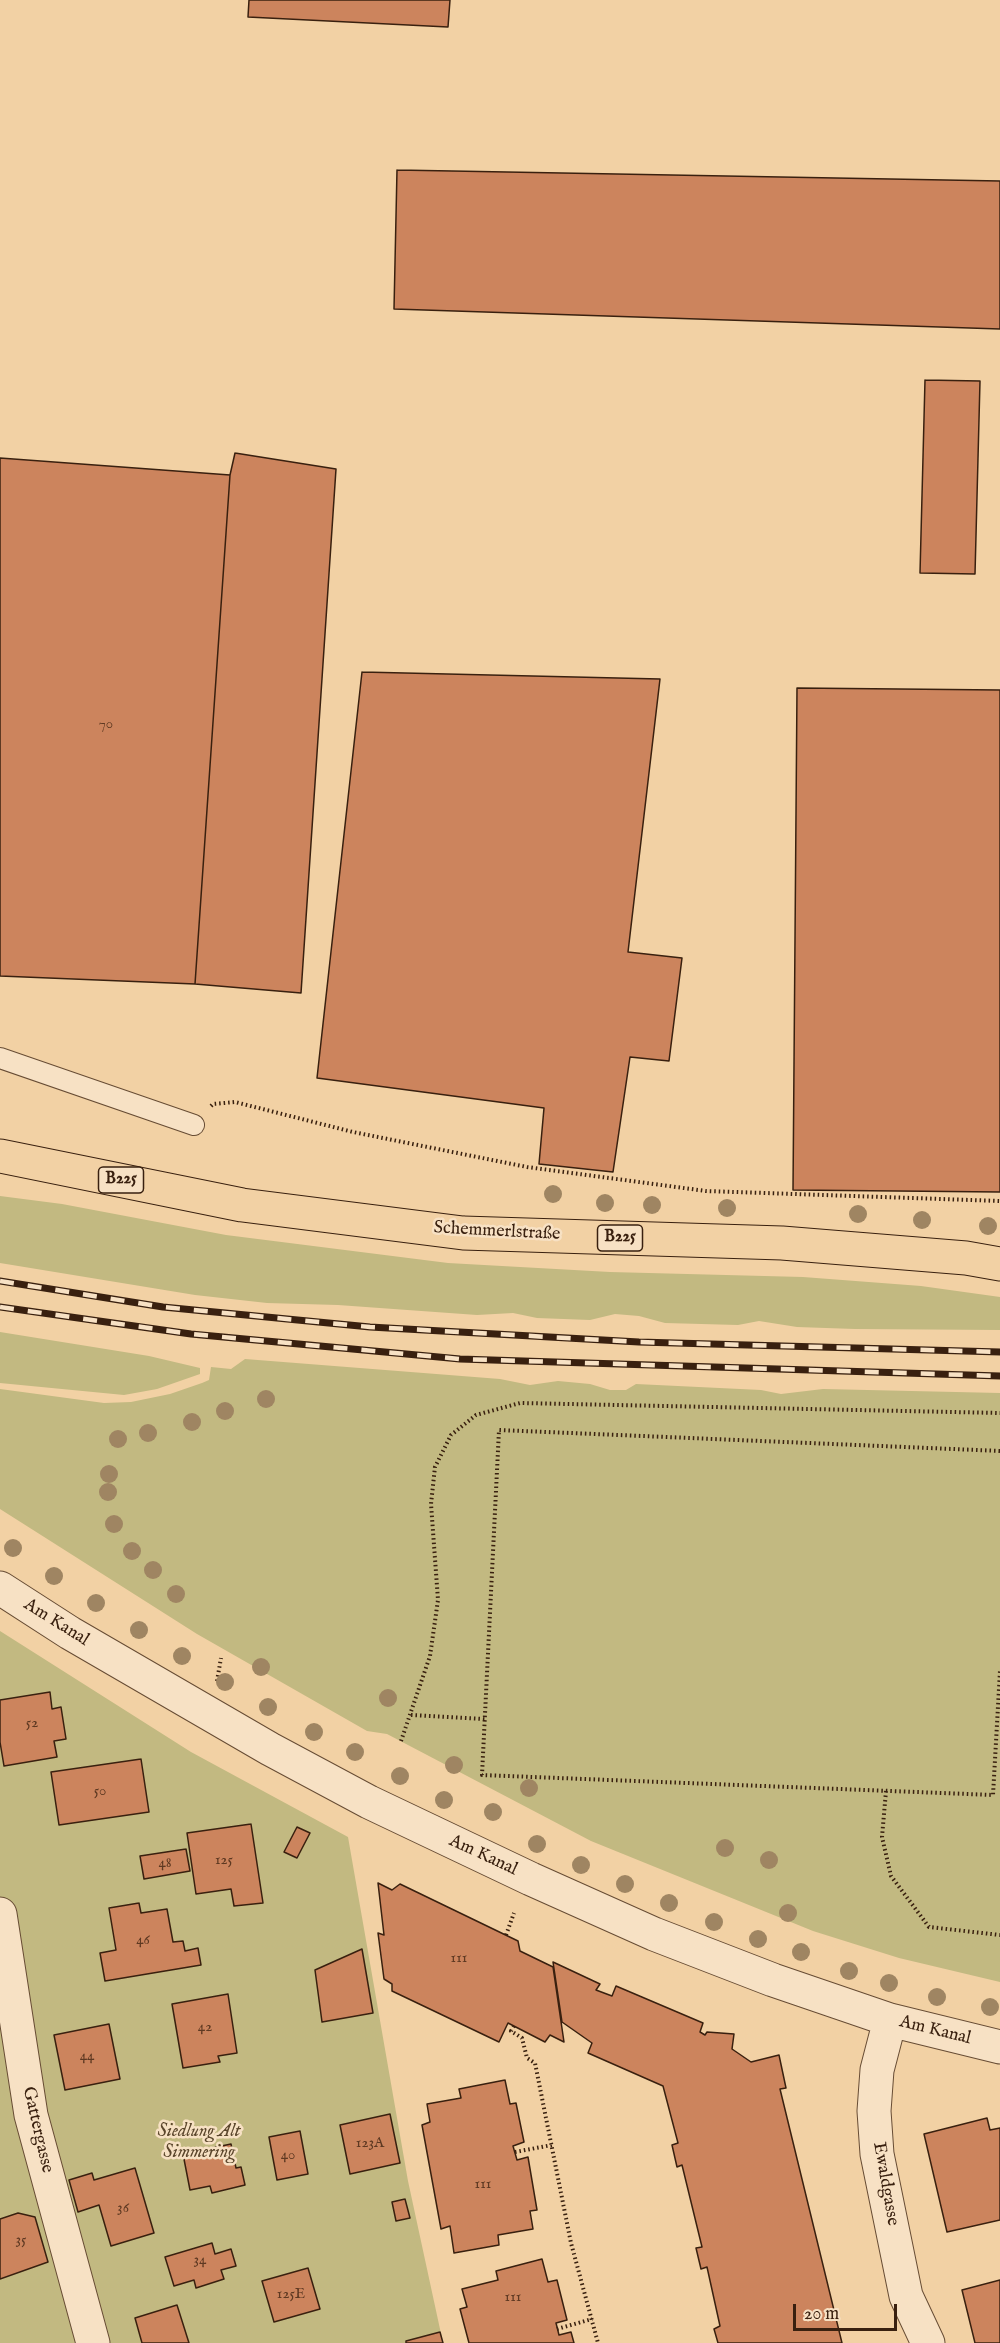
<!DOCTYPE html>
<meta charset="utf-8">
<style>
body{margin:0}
#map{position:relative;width:1000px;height:2343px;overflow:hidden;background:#f2d1a4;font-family:"IM FELL English",serif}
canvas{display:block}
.scale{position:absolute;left:793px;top:2304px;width:104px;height:27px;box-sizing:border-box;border:3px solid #39200f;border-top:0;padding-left:8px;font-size:18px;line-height:21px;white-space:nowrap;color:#39200f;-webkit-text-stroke:4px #f7e1c4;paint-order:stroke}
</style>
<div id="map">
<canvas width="1000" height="2343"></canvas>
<div class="scale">20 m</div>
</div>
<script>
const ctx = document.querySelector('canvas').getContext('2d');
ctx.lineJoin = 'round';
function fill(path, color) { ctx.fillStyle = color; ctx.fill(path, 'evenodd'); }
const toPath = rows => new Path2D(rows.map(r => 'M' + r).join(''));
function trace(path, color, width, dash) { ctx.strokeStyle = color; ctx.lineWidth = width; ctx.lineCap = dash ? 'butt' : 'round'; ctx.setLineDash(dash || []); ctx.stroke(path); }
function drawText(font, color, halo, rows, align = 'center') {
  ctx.font = font + ' "IM FELL English",serif'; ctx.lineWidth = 5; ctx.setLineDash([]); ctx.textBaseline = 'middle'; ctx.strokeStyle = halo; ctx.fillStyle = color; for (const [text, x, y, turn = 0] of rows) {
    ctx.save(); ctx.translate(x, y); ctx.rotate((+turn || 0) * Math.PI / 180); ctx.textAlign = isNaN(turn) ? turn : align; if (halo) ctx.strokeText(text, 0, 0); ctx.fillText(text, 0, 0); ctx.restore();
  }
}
fill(toPath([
 [0,1196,62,1204,226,1235,448,1263,610,1272,803,1277,921,1286,1000,1297,1000,1330,855,1329,797,1327,759,1321,738,1325,665,1323,639,1316,615,1314,590,1320,537,1318,513,1313,477,1315,338,1305,267,1303,195,1295,0,1263],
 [0,1332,149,1356,200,1368,200,1374,157,1389,124,1395,0,1383],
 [245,1359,500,1379,530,1385,558,1381,590,1384,610,1390,626,1390,636,1384,761,1390,781,1394,823,1389,1000,1393,1000,1982,899,1958,813,1931,591,1841,387,1734,367,1731,197,1634,0,1509,0,1389,104,1403,131,1402,170,1394,202,1383,209,1380,211,1367,231,1369],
 [0,1631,191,1752,348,1837,408,2181,443,2343,0,2343]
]), '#c2b981');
const building = toPath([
 [249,0,450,0,448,27,248,17,249,0],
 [397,170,1000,181,1000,329,394,309,397,170],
 [925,380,980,381,975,574,920,573,925,380],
 [235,453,336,469,301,993,195,984,230,475,235,453],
 [0,458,230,475,195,984,0,976,0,458],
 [362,672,660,679,628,952,682,958,669,1061,630,1057,613,1172,539,1164,544,1108,317,1078,362,672],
 [797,688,1000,690,1000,1192,793,1190,797,688],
 [50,1692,52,1709,61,1707,66,1739,54,1741,57,1757,4,1766,0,1742,0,1700,50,1692],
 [141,1759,149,1812,59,1825,51,1772,141,1759],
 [251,1824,263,1903,234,1906,231,1889,196,1894,187,1833,251,1824],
 [297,1827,310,1833,297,1858,284,1852,297,1827],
 [186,1849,190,1871,144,1879,140,1856,186,1849],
 [378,1883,392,1890,400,1884,518,1941,520,1951,553,1967,564,2042,550,2035,545,2042,508,2023,499,2042,392,1991,392,1984,384,1979,378,1933,384,1935,378,1883],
 [139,1903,141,1913,167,1909,173,1942,183,1941,185,1951,198,1948,201,1965,105,1981,100,1953,116,1950,109,1908,139,1903],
 [362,1949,373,2013,322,2022,315,1970,362,1949],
 [553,1962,600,1984,596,1990,612,1996,616,1986,703,2023,700,2032,705,2035,707,2032,734,2034,732,2049,751,2062,779,2055,786,2088,780,2089,842,2343,718,2343,714,2329,720,2326,707,2267,701,2269,696,2248,702,2247,682,2165,677,2167,672,2145,678,2143,663,2086,588,2053,592,2043,562,2022,553,1962],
 [228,1994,237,2053,218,2056,220,2062,183,2068,172,2004,228,1994],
 [109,2024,120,2079,65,2090,54,2035,109,2024],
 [505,2080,510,2104,516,2103,524,2142,513,2146,517,2160,528,2157,537,2210,530,2211,533,2229,498,2235,499,2245,454,2253,450,2226,441,2229,422,2125,430,2122,427,2104,461,2098,459,2089,505,2080],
 [390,2114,400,2163,350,2174,340,2125,390,2114],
 [987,2118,990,2130,1000,2128,1000,2220,947,2232,924,2134,987,2118],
 [300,2131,308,2174,277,2180,269,2137,300,2131],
 [231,2144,236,2168,241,2167,245,2185,212,2193,210,2186,190,2190,183,2154,231,2144],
 [135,2168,154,2233,111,2246,99,2205,78,2212,69,2180,92,2173,94,2180,135,2168],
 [405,2199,410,2218,396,2221,392,2202,405,2199],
 [18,2213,35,2217,48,2262,0,2279,0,2219,18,2213],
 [212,2243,215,2254,231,2249,236,2266,221,2270,224,2279,196,2288,194,2280,174,2286,165,2257,212,2243],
 [542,2259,548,2282,557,2280,567,2320,556,2323,559,2335,571,2332,574,2343,469,2343,460,2309,467,2307,462,2289,498,2280,496,2271,542,2259],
 [308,2268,320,2309,274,2322,262,2281,308,2268],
 [1000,2280,1000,2343,975,2343,962,2290,1000,2280],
 [177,2305,189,2343,142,2343,135,2318,177,2305],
 [440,2332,443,2343,406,2343,406,2341,440,2332]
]);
fill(building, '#cc845d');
trace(building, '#39200f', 1.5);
const lane = toPath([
 [0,1058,194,1125]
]);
const street = toPath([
 [0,1588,70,1633,270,1749,369,1802,531,1879,654,1934,773,1980,890,2020,1000,2047],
 [0,1914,31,2115,93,2343],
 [890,2020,877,2070,874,2111,877,2154,906,2296,928,2343]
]);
const primary = toPath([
 [0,1156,242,1205,463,1233,782,1243,966,1258,1000,1264]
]);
trace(lane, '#674c34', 22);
trace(street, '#674c34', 35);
trace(primary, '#39200f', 35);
trace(toPath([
 [211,1106,213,1104,235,1102,353,1132,527,1167,706,1191,1000,1201],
 [1000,1451,499,1430,482,1775,993,1795,1000,1671],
 [217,1681,221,1658],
 [411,1715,485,1719],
 [401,1741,430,1656,438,1600,431,1504,435,1467,451,1435,476,1415,520,1403,1000,1413],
 [886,1791,882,1837,891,1876,929,1927,1000,1935],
 [506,1935,514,1913],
 [514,2026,511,2031,522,2038,527,2058,535,2063,571,2243,598,2343],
 [515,2152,552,2145],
 [557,2329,592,2319]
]), '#39200f', 4, [1.5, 3]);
trace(lane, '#f7e1c4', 20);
trace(street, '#f7e1c4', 33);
trace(primary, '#f2d1a4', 33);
const rail = toPath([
 [0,1281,163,1307,370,1327,639,1342,1000,1352],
 [0,1307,191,1334,460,1359,1000,1376]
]);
trace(rail, '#39200f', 7);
trace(rail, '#f7e1c4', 4.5, [14]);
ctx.fillStyle = '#9f8562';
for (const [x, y] of [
 [553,1194],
 [605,1203],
 [652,1205],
 [727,1208],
 [858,1214],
 [922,1220],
 [988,1226],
 [266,1399],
 [225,1411],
 [192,1422],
 [148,1433],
 [118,1439],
 [109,1474],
 [108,1492],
 [114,1524],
 [13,1548],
 [132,1551],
 [153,1570],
 [54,1576],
 [176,1594],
 [96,1603],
 [139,1630],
 [182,1656],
 [261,1667],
 [225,1682],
 [388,1698],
 [268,1707],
 [314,1732],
 [355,1752],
 [454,1765],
 [400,1776],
 [529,1788],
 [444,1800],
 [493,1812],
 [537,1844],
 [725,1848],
 [769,1860],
 [581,1865],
 [625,1884],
 [669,1903],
 [788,1913],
 [714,1922],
 [758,1939],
 [801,1952],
 [849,1971],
 [889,1983],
 [937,1997],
 [990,2007]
]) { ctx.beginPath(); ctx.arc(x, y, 9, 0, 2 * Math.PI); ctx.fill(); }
drawText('15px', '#5e3922', null, [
 ["70",106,725],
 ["52",32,1724],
 ["50",100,1792],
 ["125",224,1861],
 ["48",165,1864],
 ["46",143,1941],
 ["111",459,1959],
 ["42",205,2028],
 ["44",87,2057],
 ["123A",370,2144],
 ["40",288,2156],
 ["111",483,2185],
 ["36",123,2209],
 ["35",21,2241],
 ["34",200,2261],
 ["125E",291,2295],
 ["111",513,2298]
]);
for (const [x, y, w] of [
 [121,1180,45],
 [620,1238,45]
]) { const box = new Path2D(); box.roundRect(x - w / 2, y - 13, w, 26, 4.5); ctx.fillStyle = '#f7e1c4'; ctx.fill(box); trace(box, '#39200f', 1.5); }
drawText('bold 16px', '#39200f', null, [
 ["B225",121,1180],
 ["B225",620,1238]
]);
drawText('18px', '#39200f', '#f7e1c4', [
 ["Schemmerlstraße",497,1232,3],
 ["Am Kanal",56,1623,32],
 ["Am Kanal",483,1856,25],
 ["Am Kanal",935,2031,14],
 ["Gattergasse",37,2130,77],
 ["Ewaldgasse",885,2184,80]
]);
drawText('italic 18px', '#5b462c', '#f7e1c4', [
 ["Siedlung Alt",199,2132],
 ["Simmering",199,2153]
]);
</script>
